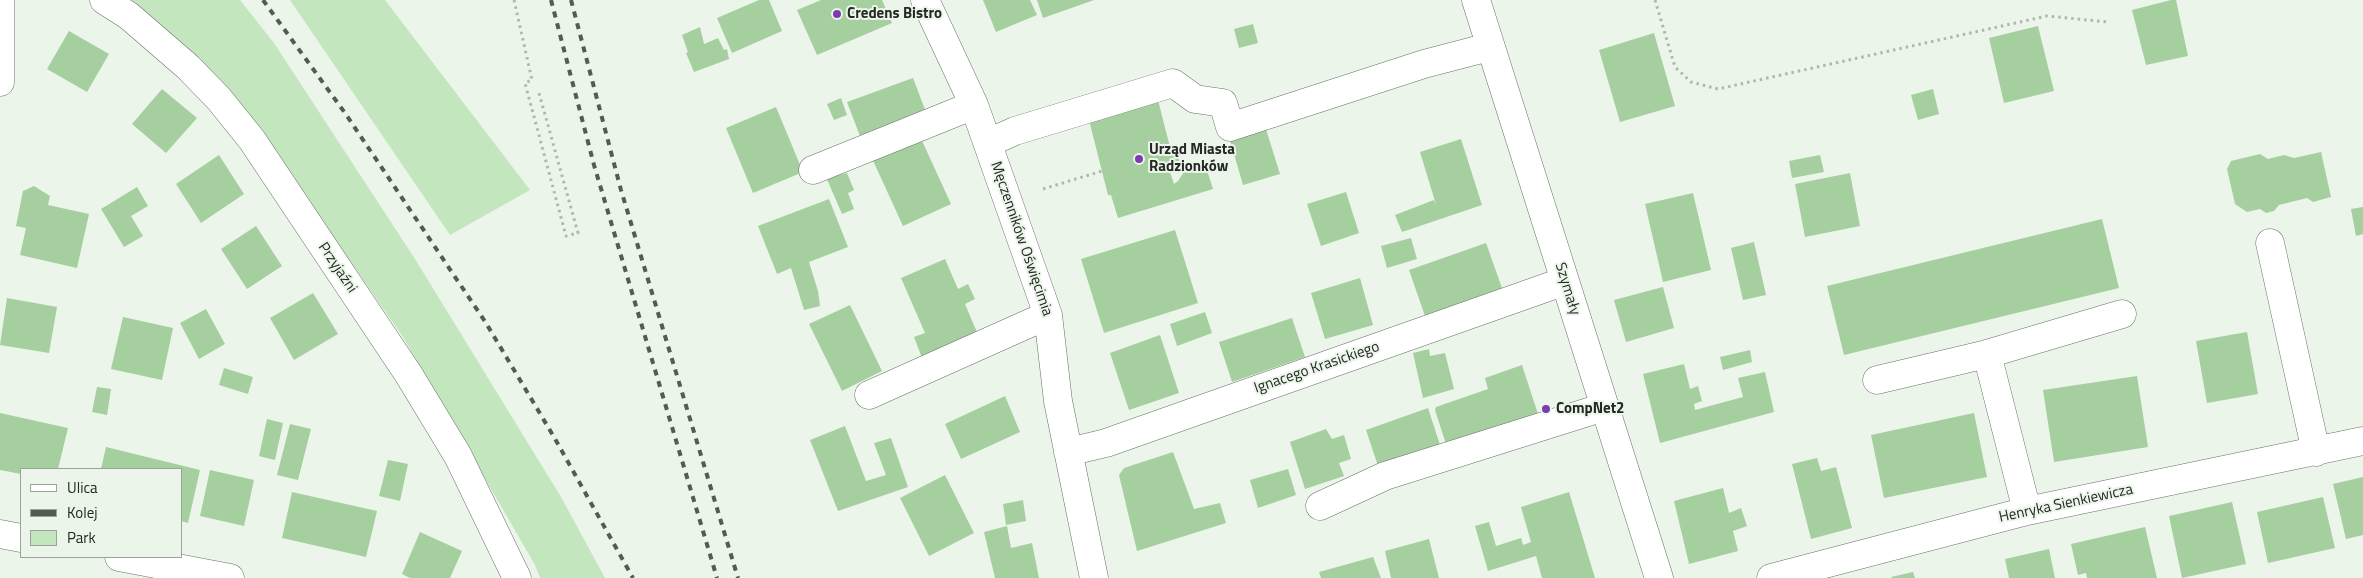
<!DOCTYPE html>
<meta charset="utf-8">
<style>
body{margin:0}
#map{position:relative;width:2363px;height:578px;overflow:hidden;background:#ebf5ea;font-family:"Titillium Web",sans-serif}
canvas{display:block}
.legend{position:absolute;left:20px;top:468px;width:162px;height:90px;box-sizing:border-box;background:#ebf5ea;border:1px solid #9ca39b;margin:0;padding:6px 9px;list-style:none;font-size:15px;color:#252824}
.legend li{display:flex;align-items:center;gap:10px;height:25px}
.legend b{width:25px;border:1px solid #9ca39b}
</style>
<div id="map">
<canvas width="2363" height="578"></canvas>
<ul class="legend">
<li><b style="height:6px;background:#fff"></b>Ulica</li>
<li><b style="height:6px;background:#555a54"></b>Kolej</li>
<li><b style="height:14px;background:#c3e6be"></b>Park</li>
</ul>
</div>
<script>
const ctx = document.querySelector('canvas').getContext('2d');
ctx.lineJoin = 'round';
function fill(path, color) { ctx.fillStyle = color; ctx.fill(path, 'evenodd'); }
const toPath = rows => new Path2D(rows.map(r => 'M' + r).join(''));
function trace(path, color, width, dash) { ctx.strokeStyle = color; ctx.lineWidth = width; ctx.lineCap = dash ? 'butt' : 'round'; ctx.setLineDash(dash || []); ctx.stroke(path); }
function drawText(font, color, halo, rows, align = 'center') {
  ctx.font = font + ' "Titillium Web",sans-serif'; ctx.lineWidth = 4; ctx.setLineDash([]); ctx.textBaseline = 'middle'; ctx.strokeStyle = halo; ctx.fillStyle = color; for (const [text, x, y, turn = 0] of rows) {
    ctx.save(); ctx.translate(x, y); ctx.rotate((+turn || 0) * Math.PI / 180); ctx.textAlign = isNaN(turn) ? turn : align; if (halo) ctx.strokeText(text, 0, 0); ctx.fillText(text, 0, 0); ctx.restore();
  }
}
fill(toPath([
 [128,0,240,0,274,43,415,259,561,497,605,578,540,578,535,565,403,337,240,103],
 [290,0,385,0,530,190,450,235]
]), '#c3e6be');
fill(toPath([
 [759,0,769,0,782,31,732,53,717,18],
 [821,0,882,0,892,23,817,55,797,10],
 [983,0,1030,0,1037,15,996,32],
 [1037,0,1094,0,1043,18],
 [2171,0,2176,0,2188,56,2146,65,2132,10],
 [1253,24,1258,43,1239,48,1234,29],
 [2038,26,2054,91,2004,103,1989,38],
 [700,27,704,44,718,38,724,50,727,49,729,59,694,72,686,53,688,52,682,35],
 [69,31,109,54,87,92,47,69],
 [1654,33,1675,106,1620,122,1599,50],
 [913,78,929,120,863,144,847,102],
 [162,89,197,118,166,153,132,124],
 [1933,89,1939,114,1918,120,1911,95],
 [1157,96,1172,155,1177,154,1180,163,1168,166,1174,184,1178,181,1184,172,1206,167,1213,189,1118,218,1111,195,1108,195,1088,116],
 [841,98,847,115,834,120,827,104],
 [776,107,803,172,753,193,726,128],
 [1265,126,1280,174,1243,185,1229,137],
 [918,132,951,204,903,226,870,154],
 [1461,139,1482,205,1402,232,1395,215,1434,200,1437,208,1420,152],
 [2321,152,2331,197,2313,202,2307,198,2279,205,2274,211,2266,213,2260,209,2247,212,2235,204,2227,169,2231,161,2260,154,2268,159,2284,155,2294,158],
 [219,155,244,194,201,223,176,184],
 [1820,155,1824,172,1792,178,1789,161],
 [835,166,839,175,847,173,854,190,848,193,854,209,842,214,823,170],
 [1850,173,1860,226,1805,237,1795,184],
 [34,186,50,196,48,205,89,214,77,268,20,255,26,228,16,226,23,191],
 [137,187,148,206,131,216,143,236,124,247,101,209],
 [1346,192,1359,233,1321,246,1307,204],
 [1693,193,1711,270,1663,282,1645,204],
 [829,199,848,247,809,262,818,291,820,306,804,310,791,268,777,274,758,226],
 [2363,207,2363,234,2356,236,2351,209],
 [2102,219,2119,288,1844,355,1827,286],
 [256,226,282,266,247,289,221,249],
 [1175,230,1198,303,1104,333,1081,259],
 [1411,238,1417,259,1387,268,1381,246],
 [1754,242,1766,295,1743,300,1731,248],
 [1486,243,1502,288,1425,316,1409,270],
 [945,259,958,289,968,284,975,299,965,304,979,337,922,358,914,337,925,333,901,278],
 [1360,278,1373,325,1325,339,1311,293],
 [1663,287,1674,328,1626,342,1614,300],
 [313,293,338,334,294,360,270,318],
 [7,298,57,307,49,353,0,345],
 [850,305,882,371,842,391,809,324],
 [206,309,225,344,199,359,180,323],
 [1205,312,1212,333,1177,346,1170,324],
 [123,317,173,328,162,380,111,369],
 [1292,318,1305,357,1232,382,1219,342],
 [2247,332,2258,394,2207,403,2196,341],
 [1160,335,1179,393,1129,410,1110,353],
 [1429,349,1430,356,1445,353,1454,389,1423,398,1413,353],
 [1750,350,1752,362,1723,370,1720,357],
 [1684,364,1690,389,1698,386,1702,401,1694,404,1695,410,1743,397,1738,378,1765,372,1774,412,1660,443,1643,374],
 [1522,365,1538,414,1446,444,1435,410,1436,407,1488,389,1485,378],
 [224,368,253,377,248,394,219,385],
 [2137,376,2148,447,2054,462,2043,390],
 [97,387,111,389,107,415,92,412],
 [1005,396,1020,432,961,459,945,424],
 [1428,408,1440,445,1378,466,1366,430],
 [0,413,68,428,58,469,21,469,21,474,0,470],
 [1974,413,1987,477,1884,498,1871,435],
 [267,419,283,423,275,460,259,456],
 [290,424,311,429,298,480,277,475],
 [845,426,866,481,886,475,874,443,891,438,908,487,838,511,810,440],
 [1326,429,1332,439,1344,435,1351,459,1339,463,1344,476,1305,489,1290,442],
 [106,447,200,470,188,523,181,521,181,469,101,469],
 [1173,452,1194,509,1220,503,1226,523,1137,551,1119,475,1124,468],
 [1817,458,1821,471,1836,467,1852,528,1811,539,1792,464],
 [388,460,408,464,400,501,379,496],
 [1288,469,1296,495,1258,508,1250,480],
 [210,470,254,480,244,526,200,516],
 [945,475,974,533,929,556,900,498],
 [2363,477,2363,535,2346,539,2333,484],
 [1723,488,1729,513,1741,508,1747,526,1733,531,1738,551,1689,564,1674,501],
 [292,492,377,511,366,557,282,538],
 [1569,492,1595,578,1542,578,1536,556,1488,571,1475,526,1489,522,1496,546,1521,538,1523,545,1531,542,1521,507],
 [2323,497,2335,548,2268,563,2257,512],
 [1023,500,1026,521,1006,525,1003,504],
 [2232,502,2246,564,2182,578,2169,516],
 [1007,526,1011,548,1032,543,1039,578,995,578,984,532],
 [2145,527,2157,578,2087,578,2086,573,2078,575,2071,544],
 [420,532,462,551,450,578,410,578,402,574],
 [1429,539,1439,578,1391,578,1385,551],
 [2049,549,2055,578,2009,578,2005,559],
 [1373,557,1381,578,1321,578,1319,572],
 [1913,572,1915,578,1892,578,1891,577]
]), '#a5cf9f');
const minor = toPath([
 [104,0,129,16,188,67,219,99,252,140,409,375,458,456,517,578],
 [925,0,974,105,1048,315,1058,401,1094,578],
 [1476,0,1659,578],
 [0,82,0,0],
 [988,143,1015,131,1173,83,1195,99,1223,103,1230,127,1424,64,1489,47],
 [813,170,974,105],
 [2270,243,2316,452],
 [1987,354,2027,511],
 [1877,380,1987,354,2122,314],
 [869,395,1048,315],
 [1068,452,1106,443,1565,281],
 [1320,506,1385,476,1604,407],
 [0,534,21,538],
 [119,557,230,578],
 [1771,578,2027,511,2363,441]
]);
trace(minor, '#697168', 29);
trace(toPath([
 [514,0,532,80,525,83,566,236,578,233,539,93,542,92],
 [1655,0,1675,67,1691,82,1718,89,2047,16,2108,22],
 [1043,189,1102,171]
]), '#afb7ae', 3, [2.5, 4]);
trace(minor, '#fff', 28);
trace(toPath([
 [263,0,345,113,486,323,554,437,633,578],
 [551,0,594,165,717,578],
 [571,0,621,190,738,578]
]), '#555a54', 4, [6, 6]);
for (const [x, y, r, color] of [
 [837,14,5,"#7d3bb0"],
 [1139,159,5,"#7d3bb0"],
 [1546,409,5,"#7d3bb0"]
]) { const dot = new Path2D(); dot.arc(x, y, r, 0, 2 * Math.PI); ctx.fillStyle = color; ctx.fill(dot); trace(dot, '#ebf5ea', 2); }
drawText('bold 15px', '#252824', '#ebf5ea', [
 ["Credens Bistro",847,14],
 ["Urząd Miasta",1149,150],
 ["Radzionków",1149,167],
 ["CompNet2",1556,409]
], 'left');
drawText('15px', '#252824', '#ebf5ea', [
 ["Męczenników Oświęcimia",1021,239,71],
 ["Przyjaźni",337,268,56],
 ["Szymały",1567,289,73],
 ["Ignacego Krasickiego",1317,368,-19],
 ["Henryka Sienkiewicza",2066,504,-12]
]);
</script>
